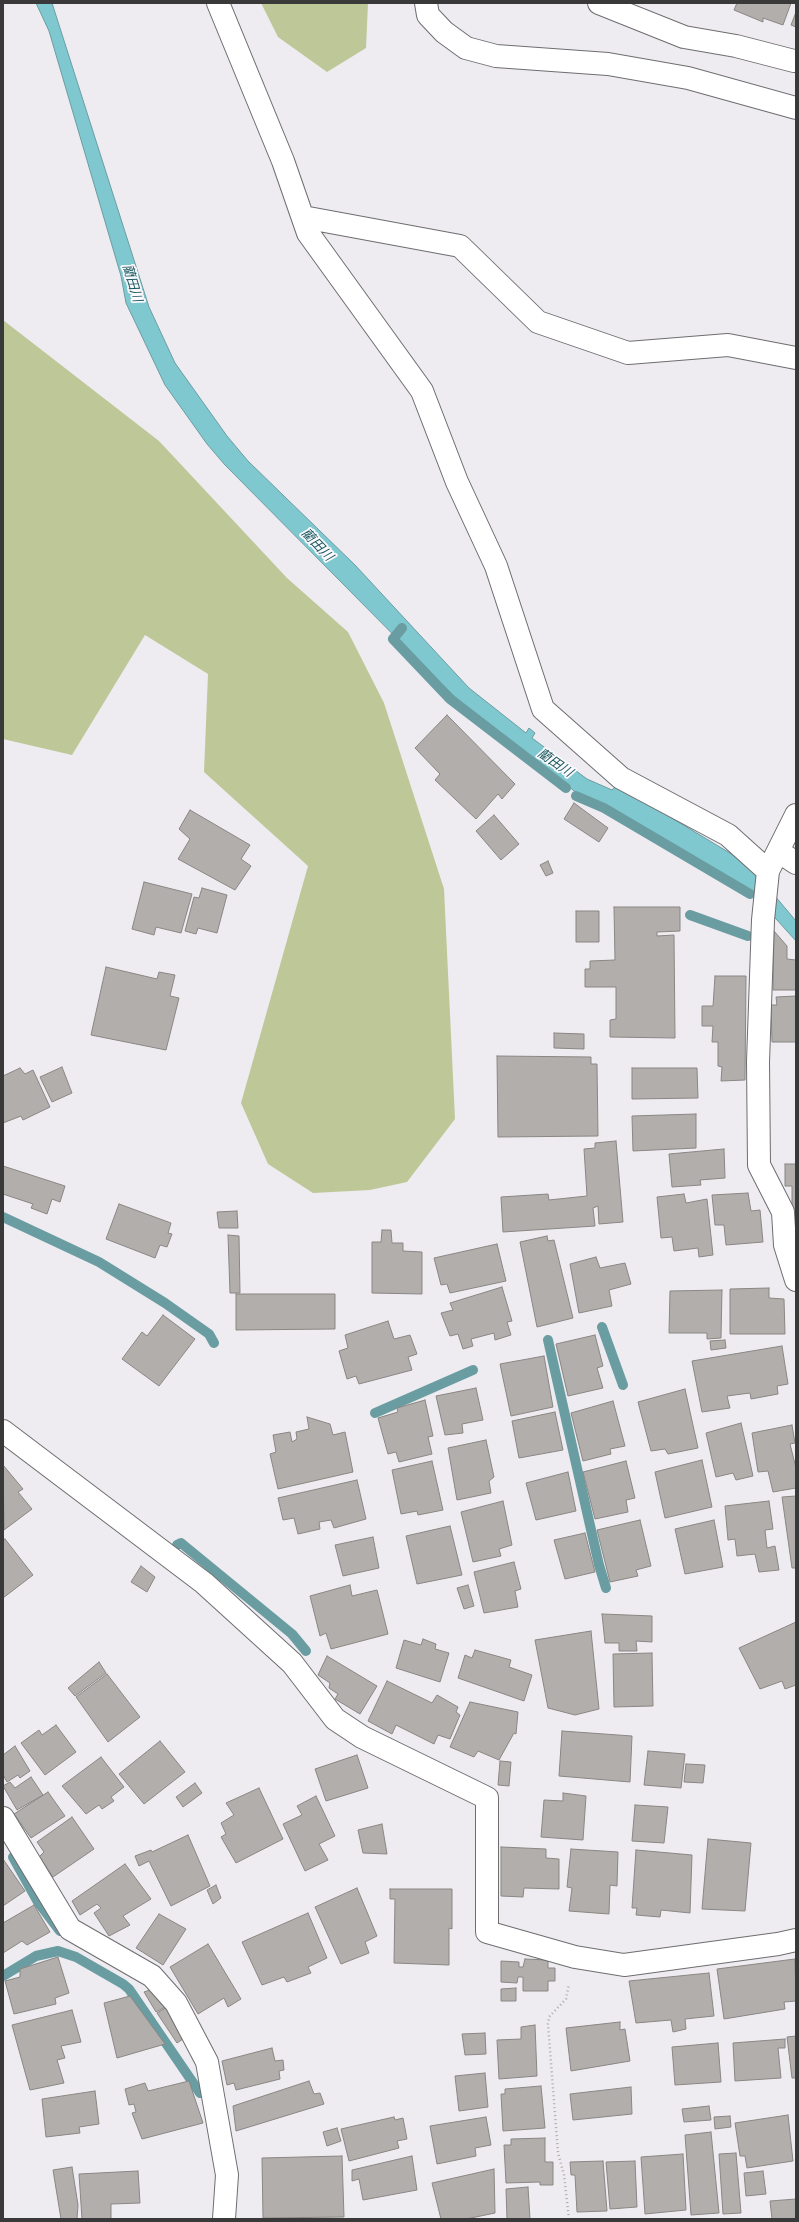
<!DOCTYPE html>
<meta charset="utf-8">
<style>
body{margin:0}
#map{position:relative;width:799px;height:2222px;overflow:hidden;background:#eeecf0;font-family:"Work Sans",sans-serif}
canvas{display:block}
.frame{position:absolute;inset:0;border:4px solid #3a393a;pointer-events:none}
</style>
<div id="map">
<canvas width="799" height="2222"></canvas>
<div class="frame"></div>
</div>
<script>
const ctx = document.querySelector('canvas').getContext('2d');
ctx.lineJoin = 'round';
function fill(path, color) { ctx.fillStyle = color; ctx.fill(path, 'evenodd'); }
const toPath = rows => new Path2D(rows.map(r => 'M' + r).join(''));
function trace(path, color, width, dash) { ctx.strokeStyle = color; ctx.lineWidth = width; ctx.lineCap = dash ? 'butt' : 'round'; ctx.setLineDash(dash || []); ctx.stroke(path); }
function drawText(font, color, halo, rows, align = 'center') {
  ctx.font = font + ' "Work Sans","Noto Sans JP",sans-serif'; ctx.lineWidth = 3.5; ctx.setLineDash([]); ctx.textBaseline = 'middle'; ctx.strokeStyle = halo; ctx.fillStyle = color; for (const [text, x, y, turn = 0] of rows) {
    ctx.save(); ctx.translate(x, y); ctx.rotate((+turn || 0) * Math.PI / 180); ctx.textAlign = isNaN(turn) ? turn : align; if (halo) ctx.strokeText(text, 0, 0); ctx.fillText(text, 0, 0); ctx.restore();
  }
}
fill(toPath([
 [261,3,368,3,366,48,327,72,278,37],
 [3,320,159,441,287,578,348,632,384,703,444,889,455,1119,407,1182,370,1190,313,1193,268,1164,241,1103,308,866,204,772,208,674,145,635,72,755,3,739]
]), '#bec798');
const water = toPath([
 [36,3,52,3,149,307,175,363,227,436,248,461,355,565,469,688,526,733,529,728,535,733,532,738,587,779,612,790,617,785,748,864,796,921,796,941,749,889,608,806,578,794,454,696,225,465,207,444,165,385,126,303,121,276,49,31,36,3]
]);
fill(water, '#7fc8cf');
trace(water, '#6a9da2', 1);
trace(toPath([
 [402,628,393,639,450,699,566,788],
 [576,796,604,808,750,894],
 [690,915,748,936],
 [3,1217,99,1262,165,1303,209,1334,214,1343],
 [602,1327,623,1385],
 [548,1340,599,1565,606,1588],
 [375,1413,473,1370],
 [177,1545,181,1543,292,1634,306,1651],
 [13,1857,38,1902,60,1931],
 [3,1976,36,1956,58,1951,76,1957,123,1984,129,1989,200,2093]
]), '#6a9da2', 10);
const building = toPath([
 [737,3,791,3,783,25,763,18,763,22,734,10,737,3],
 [796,12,796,27,791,25,796,12],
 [447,715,515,784,502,799,498,794,476,819,435,780,440,774,415,748,447,715],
 [574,803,608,828,599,842,564,819,574,803],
 [190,810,250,845,241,859,251,866,235,890,178,859,190,839,179,829,190,810],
 [494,815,519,844,501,860,476,831,494,815],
 [548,861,553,873,546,876,540,865,548,861],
 [144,882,192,894,181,933,156,927,154,935,132,929,144,882],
 [202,888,227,895,217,933,198,928,196,934,185,931,194,897,199,898,202,888],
 [614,907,680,907,680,931,657,932,657,936,674,935,675,1038,610,1037,610,1020,616,1019,616,987,585,987,585,969,590,969,590,961,615,960,614,907],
 [576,911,599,911,599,942,576,942,576,911],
 [774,931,787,946,787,959,796,960,796,990,773,990,774,931],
 [106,967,157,979,159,972,175,975,170,996,179,998,166,1050,91,1035,106,967],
 [715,976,746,976,745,1080,721,1081,722,1067,718,1066,718,1042,712,1042,713,1026,702,1026,702,1006,713,1006,715,976],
 [796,996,796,1042,772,1042,771,1005,777,1005,776,997,796,996],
 [554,1033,584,1034,584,1049,554,1048,554,1033],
 [497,1056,591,1057,591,1064,597,1064,598,1136,498,1137,497,1056],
 [62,1067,72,1093,52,1102,40,1077,62,1067],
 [20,1068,25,1074,33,1070,50,1107,23,1120,21,1116,3,1123,3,1076,20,1068],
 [632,1068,697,1068,698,1098,632,1099,632,1068],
 [696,1114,696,1148,633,1151,632,1116,696,1114],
 [616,1141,623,1222,599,1224,598,1206,593,1208,595,1226,503,1232,501,1197,548,1194,549,1200,587,1196,584,1149,595,1148,595,1143,616,1141],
 [724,1149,725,1178,700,1180,701,1185,672,1187,669,1154,724,1149],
 [785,1164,796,1164,796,1209,792,1209,792,1186,785,1186,785,1164],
 [3,1166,65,1186,60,1202,52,1199,47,1214,31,1208,33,1204,3,1194,3,1166],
 [748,1193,751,1211,760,1210,763,1242,726,1245,724,1225,715,1225,712,1195,748,1193],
 [684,1194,686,1203,707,1199,713,1255,699,1257,698,1248,674,1251,672,1237,661,1238,657,1197,684,1194],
 [119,1204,171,1223,168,1233,172,1234,167,1247,160,1245,155,1258,106,1239,119,1204],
 [237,1211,238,1228,219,1228,217,1212,237,1211],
 [382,1230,391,1230,392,1243,403,1243,403,1251,422,1252,422,1294,372,1293,372,1242,381,1242,382,1230],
 [228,1235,239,1236,240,1293,230,1293,228,1235],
 [547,1236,548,1241,554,1240,573,1318,537,1327,520,1242,547,1236],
 [497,1244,506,1281,450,1293,447,1284,441,1285,434,1258,497,1244],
 [596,1257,600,1268,625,1263,631,1284,609,1290,612,1306,579,1313,570,1264,596,1257],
 [502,1287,512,1321,507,1322,511,1335,495,1340,494,1333,471,1339,473,1346,463,1349,458,1334,450,1336,441,1313,453,1310,450,1303,502,1287],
 [769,1288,769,1298,784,1299,785,1334,730,1334,730,1289,769,1288],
 [722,1290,721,1338,707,1339,707,1333,669,1333,670,1291,722,1290],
 [236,1294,335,1294,335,1329,236,1330,236,1294],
 [163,1315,195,1339,159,1386,122,1359,142,1332,147,1336,163,1315],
 [388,1321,394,1339,410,1335,417,1354,408,1357,412,1370,359,1384,356,1376,347,1379,339,1351,348,1348,345,1335,388,1321],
 [595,1335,603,1366,597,1368,603,1388,568,1396,556,1344,595,1335],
 [725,1340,726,1348,711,1350,710,1341,725,1340],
 [782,1346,788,1384,777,1386,778,1394,751,1399,750,1393,727,1396,730,1408,702,1412,692,1361,782,1346],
 [544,1356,553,1407,511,1416,500,1364,544,1356],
 [476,1388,483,1420,462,1424,463,1433,445,1435,436,1396,476,1388],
 [685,1389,698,1448,668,1454,665,1449,651,1451,638,1402,685,1389],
 [425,1400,433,1436,428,1437,432,1454,399,1462,396,1452,388,1454,378,1418,398,1412,397,1408,425,1400],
 [613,1401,625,1446,610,1449,611,1454,583,1461,571,1413,613,1401],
 [555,1412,563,1450,519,1458,512,1421,555,1412],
 [307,1417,330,1424,333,1435,345,1432,353,1472,278,1489,270,1454,276,1452,273,1435,290,1432,292,1442,297,1439,296,1432,309,1429,307,1417],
 [741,1423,753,1476,736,1480,733,1473,716,1477,706,1433,741,1423],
 [792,1425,795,1443,790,1444,796,1468,796,1488,773,1492,768,1471,758,1472,752,1433,792,1425],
 [486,1440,494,1477,489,1481,491,1493,457,1500,448,1448,486,1440],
 [702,1460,712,1507,665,1518,655,1472,702,1460],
 [432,1461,443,1510,418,1515,417,1511,401,1514,392,1470,432,1461],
 [626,1461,635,1498,626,1500,628,1512,595,1519,583,1472,626,1461],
 [3,1465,23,1489,18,1492,32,1509,4,1530,3,1465],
 [568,1472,576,1511,536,1520,526,1483,568,1472],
 [357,1480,366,1519,334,1528,331,1520,319,1522,320,1529,298,1534,294,1518,283,1520,278,1498,357,1480],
 [796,1496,796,1568,792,1568,782,1497,796,1496],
 [503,1501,512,1545,499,1549,501,1556,473,1562,461,1512,503,1501],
 [769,1501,773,1529,765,1530,767,1548,775,1546,779,1570,759,1572,755,1554,737,1556,735,1539,728,1540,725,1506,769,1501],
 [640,1520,651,1566,636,1570,638,1576,610,1582,597,1530,640,1520],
 [714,1520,723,1567,685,1574,675,1529,714,1520],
 [450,1526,462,1575,417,1584,406,1536,450,1526],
 [585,1533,595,1572,565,1579,554,1540,585,1533],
 [373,1537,379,1568,343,1576,335,1545,373,1537],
 [5,1539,33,1575,3,1598,3,1540,5,1539],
 [514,1562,521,1589,515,1591,518,1607,484,1613,474,1572,514,1562],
 [141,1566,155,1577,147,1592,131,1582,141,1566],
 [350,1585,352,1596,377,1590,388,1634,331,1649,326,1633,320,1636,310,1596,350,1585],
 [468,1585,474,1606,464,1609,457,1588,468,1585],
 [602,1614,652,1616,652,1642,636,1641,637,1651,619,1651,619,1643,605,1643,602,1614],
 [796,1622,796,1685,785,1689,782,1681,760,1689,739,1648,796,1622],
 [591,1631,599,1709,575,1715,548,1708,535,1640,591,1631],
 [423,1639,436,1644,435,1649,449,1653,440,1682,396,1668,404,1640,421,1645,423,1639],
 [475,1650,511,1660,509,1667,532,1675,524,1701,458,1678,465,1655,472,1658,475,1650],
 [652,1653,653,1706,614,1707,613,1654,652,1653],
 [327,1656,377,1686,360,1714,335,1699,338,1694,329,1688,330,1683,318,1675,327,1656],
 [99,1662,106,1673,75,1696,68,1688,99,1662],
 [107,1674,140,1717,108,1742,76,1697,107,1674],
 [387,1681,432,1703,437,1695,458,1707,456,1712,460,1715,450,1739,438,1735,434,1744,396,1725,392,1734,368,1721,387,1681],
 [470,1702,518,1712,516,1734,514,1733,499,1760,478,1751,474,1757,450,1747,470,1702],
 [56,1725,76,1752,45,1775,21,1743,39,1730,42,1735,56,1725],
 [562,1731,632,1736,630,1782,559,1776,562,1731],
 [160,1741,185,1772,144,1804,119,1774,160,1741],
 [15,1746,30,1771,20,1778,18,1775,7,1782,3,1775,3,1755,15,1746],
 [648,1751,685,1754,681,1788,644,1785,648,1751],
 [357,1755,368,1788,326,1801,315,1769,357,1755],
 [101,1757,124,1787,111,1797,114,1801,102,1809,99,1805,86,1814,62,1786,101,1757],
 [500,1761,511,1762,509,1786,498,1785,500,1761],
 [686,1764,705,1765,703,1783,684,1782,686,1764],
 [31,1777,43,1795,17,1810,3,1786,10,1782,15,1788,31,1777],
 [195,1783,202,1793,183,1807,176,1797,195,1783],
 [259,1788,283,1839,236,1863,221,1837,226,1834,221,1823,234,1815,226,1803,259,1788],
 [48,1792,65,1816,31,1838,14,1814,48,1792],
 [563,1793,586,1796,583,1840,541,1837,544,1800,563,1801,563,1793],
 [316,1796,335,1836,319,1844,328,1860,305,1871,283,1824,302,1815,297,1806,316,1796],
 [635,1805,668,1807,664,1843,632,1841,635,1805],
 [72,1817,94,1849,53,1877,39,1857,44,1852,37,1842,72,1817],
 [382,1824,387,1854,363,1853,358,1830,382,1824],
 [188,1835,210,1886,171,1906,149,1861,139,1866,135,1856,151,1850,152,1852,188,1835],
 [708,1839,751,1843,745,1911,702,1909,708,1839],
 [501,1847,546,1849,546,1858,559,1859,559,1889,524,1888,523,1897,501,1896,501,1847],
 [571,1849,618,1852,617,1886,610,1885,609,1914,569,1911,572,1888,567,1887,571,1849],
 [636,1850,692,1855,690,1913,661,1910,660,1917,636,1915,637,1908,632,1908,636,1850],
 [3,1859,25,1891,3,1906,3,1859],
 [125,1864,151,1899,123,1916,130,1925,109,1936,94,1913,101,1908,97,1904,80,1915,72,1901,125,1864],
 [216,1885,221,1898,213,1904,207,1890,216,1885],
 [357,1888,377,1936,365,1942,369,1953,341,1964,315,1907,357,1888],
 [390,1889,452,1889,452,1929,449,1928,449,1965,394,1963,395,1899,390,1899,390,1889],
 [34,1905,50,1932,27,1945,22,1941,3,1953,3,1923,34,1905],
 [308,1913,327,1958,308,1967,311,1973,287,1982,284,1977,262,1985,242,1942,308,1913],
 [159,1914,186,1929,163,1965,136,1948,159,1914],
 [208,1944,241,1999,228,2007,224,1998,198,2014,170,1967,208,1944],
 [58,1957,69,1993,55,1998,56,2004,14,2014,5,1981,20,1977,20,1969,58,1957],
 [525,1959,548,1960,548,1968,555,1968,555,1981,548,1981,548,1991,523,1991,523,1977,518,1977,517,1983,501,1982,501,1961,519,1962,519,1967,523,1967,525,1959],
 [795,1959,796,2001,784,2002,785,2009,724,2019,717,1969,795,1959],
 [709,1973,714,2016,685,2019,686,2029,673,2032,671,2020,636,2023,629,1981,709,1973],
 [516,1988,516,2001,501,2001,501,1989,516,1988],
 [153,1989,165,2007,156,2012,144,1992,153,1989],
 [130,1996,165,2044,117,2058,104,2003,130,1996],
 [167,2007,186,2037,177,2043,157,2013,167,2007],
 [72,2010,81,2042,61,2046,65,2058,57,2060,64,2083,30,2090,12,2025,72,2010],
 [620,2022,620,2030,625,2029,630,2061,571,2071,566,2028,620,2022],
 [535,2025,537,2076,499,2079,497,2040,521,2039,521,2027,535,2025],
 [485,2033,486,2054,465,2055,462,2034,485,2033],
 [796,2036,796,2078,792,2078,787,2037,796,2036],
 [785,2039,785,2048,778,2048,781,2078,735,2081,733,2043,785,2039],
 [718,2043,721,2082,675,2085,672,2047,718,2043],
 [272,2048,275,2061,283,2060,284,2070,279,2071,280,2079,236,2090,234,2083,227,2085,222,2061,272,2048],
 [485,2073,488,2107,459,2111,455,2076,485,2073],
 [189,2081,203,2123,142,2139,132,2113,136,2112,134,2104,129,2105,125,2089,145,2083,148,2091,189,2081],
 [309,2081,314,2094,320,2093,324,2104,236,2131,233,2106,309,2081],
 [541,2086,545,2128,503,2131,501,2094,505,2094,505,2089,541,2086],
 [631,2087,632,2114,573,2120,570,2094,631,2087],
 [95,2091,99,2124,79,2127,80,2133,46,2137,42,2099,95,2091],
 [709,2106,711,2120,684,2122,682,2109,709,2106],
 [788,2115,793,2161,747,2168,745,2156,740,2156,735,2123,788,2115],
 [730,2116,731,2127,715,2129,714,2117,730,2116],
 [394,2117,395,2120,403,2118,407,2139,397,2141,399,2148,349,2161,341,2129,394,2117],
 [486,2117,491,2145,475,2148,476,2156,437,2164,430,2126,486,2117],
 [337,2128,341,2141,327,2146,323,2132,337,2128],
 [711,2132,719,2213,691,2215,685,2135,711,2132],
 [545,2138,545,2162,553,2162,553,2185,540,2185,540,2182,506,2183,504,2145,511,2145,511,2139,545,2138],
 [736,2153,741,2213,723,2214,719,2154,736,2153],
 [683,2154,686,2210,645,2214,641,2157,683,2154],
 [342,2156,344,2217,263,2218,262,2158,342,2156],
 [412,2156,417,2190,363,2200,359,2179,352,2181,352,2170,412,2156],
 [603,2161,607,2211,577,2212,575,2175,571,2175,570,2162,603,2161],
 [635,2161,637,2207,610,2209,606,2162,635,2161],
 [72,2167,78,2205,77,2219,61,2219,53,2170,72,2167],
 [494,2169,495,2213,466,2219,441,2219,432,2183,494,2169],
 [138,2171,140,2203,111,2204,111,2219,82,2219,79,2174,138,2171],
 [763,2171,766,2194,746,2196,744,2173,763,2171],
 [528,2187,530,2219,507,2219,506,2189,528,2187],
 [796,2199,796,2219,772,2219,770,2201,796,2199]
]);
fill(building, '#b1aeab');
trace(building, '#898684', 1);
const minor = toPath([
 [218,3,283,161,308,233,422,391,457,482,496,566,543,709,621,778,728,835,768,871],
 [426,3,428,15,444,32,466,48,496,56,608,64,688,78,796,108],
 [599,3,684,37,736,46,794,61],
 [303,217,460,246,538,322,628,353,728,345,796,358],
 [796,815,768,871,763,920,758,1062,759,1165,783,1212,785,1245,796,1280],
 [778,851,796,863],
 [3,1431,204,1583,292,1663,335,1719,362,1737,487,1798,487,1932,575,1957,624,1965,778,1944,796,1940],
 [3,1818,70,1929,152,1976,176,2003,207,2062,227,2175,224,2219]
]);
trace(minor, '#6e6d70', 24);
trace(toPath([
 [569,2219,564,2175,558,2153,548,2024,549,2017,566,1999,569,1984]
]), '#acaaad', 2.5, [1, 3]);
trace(minor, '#fff', 22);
drawText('italic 13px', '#18575c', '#fbf9fd', [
 ["藺田川",132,283,73],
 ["藺田川",317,545,46],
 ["藺田川",555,763,35]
]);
</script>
